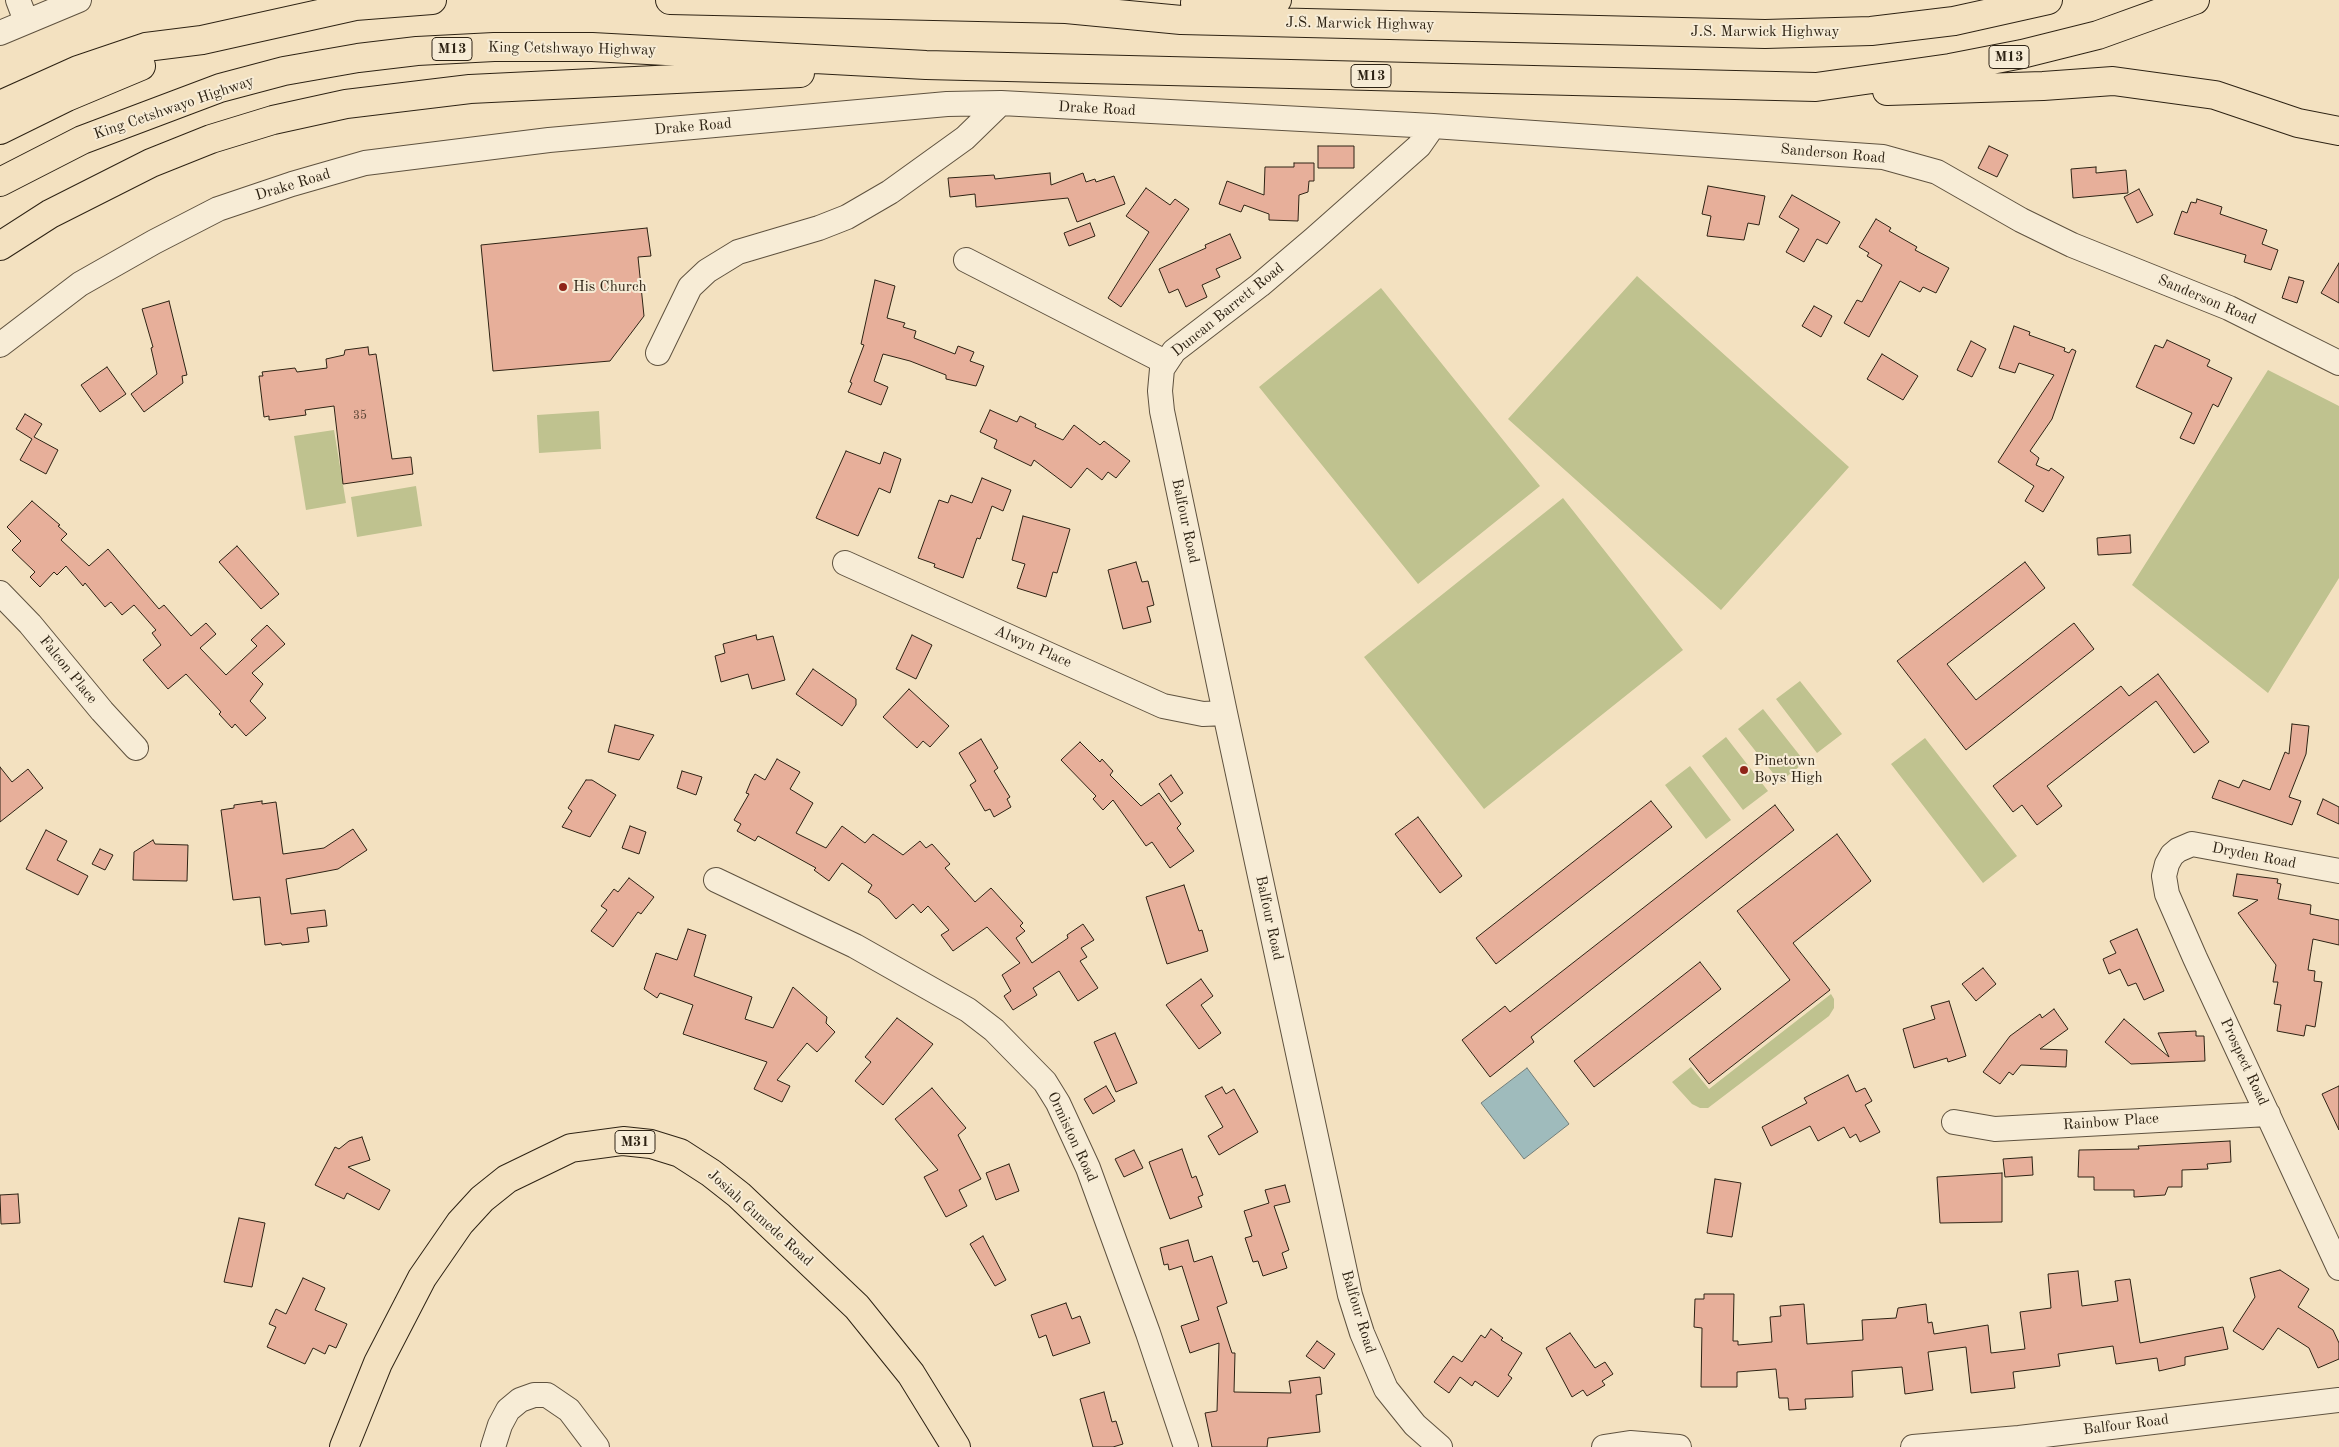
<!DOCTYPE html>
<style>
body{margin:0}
canvas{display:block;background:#f3e1c0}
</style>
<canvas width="2339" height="1447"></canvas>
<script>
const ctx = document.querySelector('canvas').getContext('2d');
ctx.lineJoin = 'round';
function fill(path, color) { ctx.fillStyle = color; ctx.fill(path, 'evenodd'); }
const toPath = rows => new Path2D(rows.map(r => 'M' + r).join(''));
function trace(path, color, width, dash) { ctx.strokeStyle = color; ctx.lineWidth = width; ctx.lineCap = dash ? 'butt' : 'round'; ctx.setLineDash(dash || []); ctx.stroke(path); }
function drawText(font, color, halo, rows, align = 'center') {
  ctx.font = font + ' "Old Standard TT",serif'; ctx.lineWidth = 4; ctx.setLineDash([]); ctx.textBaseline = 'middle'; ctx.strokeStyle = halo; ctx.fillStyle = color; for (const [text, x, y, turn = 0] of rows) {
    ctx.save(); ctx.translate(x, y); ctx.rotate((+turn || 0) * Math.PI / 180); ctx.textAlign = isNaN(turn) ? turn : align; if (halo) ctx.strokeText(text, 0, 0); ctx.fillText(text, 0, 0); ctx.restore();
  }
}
fill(toPath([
 [1637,276,1849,467,1721,610,1508,419],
 [1381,288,1540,486,1418,584,1259,387],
 [2268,370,2339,406,2339,578,2268,693,2132,585],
 [599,411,601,449,539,453,537,415],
 [334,430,346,503,306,510,294,436],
 [416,486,422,526,357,537,351,497],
 [1563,498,1683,650,1484,809,1364,657],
 [1800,681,1842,734,1817,753,1776,699],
 [1763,709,1805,762,1780,782,1738,729],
 [1726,737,1768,791,1743,810,1702,756],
 [1925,738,2017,856,1983,883,1891,764],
 [1690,766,1731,820,1706,839,1665,785],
 [1831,994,1834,999,1834,1008,1829,1016,1708,1108,1700,1108,1692,1104,1672,1082,1691,1067,1709,1089]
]), '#bfc28f');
const water = toPath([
 [1527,1068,1569,1124,1524,1159,1481,1103,1527,1068]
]);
fill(water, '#9fbbbc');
trace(water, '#727e79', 1);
const building = toPath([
 [1318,146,1354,146,1354,168,1318,168,1318,146],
 [1989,146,2008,155,1997,177,1978,168,1989,146],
 [1294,163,1314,163,1314,181,1309,181,1308,192,1299,195,1298,221,1269,220,1269,214,1244,205,1241,212,1219,204,1227,181,1264,195,1265,167,1294,167,1294,163],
 [2096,167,2096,173,2126,170,2128,193,2073,198,2071,169,2096,167],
 [1050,173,1051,185,1083,173,1086,182,1095,179,1096,182,1114,176,1125,204,1077,222,1068,198,976,207,975,194,950,197,948,178,994,175,995,179,1050,173],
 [1708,186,1765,196,1759,225,1748,223,1744,240,1707,236,1711,216,1702,214,1708,186],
 [1146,188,1170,205,1175,199,1189,209,1121,307,1108,298,1149,232,1126,216,1146,188],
 [2139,189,2153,215,2137,223,2124,197,2139,189],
 [1792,195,1840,222,1827,244,1817,239,1804,262,1786,252,1799,229,1779,217,1792,195],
 [2197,199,2222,207,2220,214,2267,230,2262,244,2278,250,2271,270,2244,262,2246,255,2174,234,2182,211,2187,213,2191,202,2196,203,2197,199],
 [1876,219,1891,228,1889,231,1917,247,1915,250,1949,268,1936,293,1923,287,1920,292,1900,281,1869,337,1844,323,1857,300,1862,302,1882,265,1867,256,1869,253,1859,247,1876,219],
 [1090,223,1095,236,1069,246,1064,233,1090,223],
 [647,228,651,256,638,257,644,316,610,361,493,371,481,245,647,228],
 [1230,234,1241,258,1216,269,1220,277,1202,285,1207,297,1186,307,1178,289,1169,293,1159,269,1206,248,1205,245,1230,234],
 [2339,263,2339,303,2321,293,2339,263],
 [2289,277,2304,281,2297,303,2282,298,2289,277],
 [875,280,895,286,887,318,905,323,903,327,916,331,914,338,955,354,958,346,974,352,970,361,984,366,976,386,946,379,946,375,910,361,883,354,874,381,888,387,881,405,848,392,852,383,850,382,864,345,861,344,875,280],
 [169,301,187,375,182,376,183,383,144,412,131,394,157,374,151,348,153,347,142,309,169,301],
 [1814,306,1832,316,1821,337,1802,326,1814,306],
 [2014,326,2030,332,2029,335,2065,348,2064,351,2069,353,2072,349,2076,351,2052,419,2030,451,2039,458,2036,465,2049,471,2051,468,2064,477,2043,512,2025,501,2034,486,1998,462,2054,375,2019,363,2015,373,1999,368,2014,326],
 [2167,340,2210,360,2207,366,2232,378,2218,407,2213,404,2194,444,2180,438,2192,413,2136,387,2155,345,2163,348,2167,340],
 [1971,341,1986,349,1972,377,1957,370,1971,341],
 [368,347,369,355,376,354,392,459,411,457,413,474,343,484,334,406,305,410,306,415,269,420,269,416,264,417,259,376,263,376,262,372,295,368,297,372,327,368,326,359,344,355,345,350,368,347],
 [1882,354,1918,376,1903,400,1867,379,1882,354],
 [107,367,126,394,100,412,81,385,107,367],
 [990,410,1017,422,1020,416,1036,424,1035,427,1063,440,1074,425,1100,445,1104,441,1130,461,1116,478,1108,472,1102,480,1087,468,1071,488,1034,460,1031,466,994,448,997,440,980,432,990,410],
 [25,414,42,424,34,437,58,450,46,474,20,460,32,439,16,429,25,414],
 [846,451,880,464,884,452,901,459,890,493,879,488,858,536,816,518,846,451],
 [982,478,1011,490,1003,511,992,506,980,539,977,538,963,578,934,567,935,564,918,558,939,500,948,503,951,495,972,503,982,478],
 [32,501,60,525,58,526,67,534,61,540,89,566,108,549,159,609,164,605,191,636,206,623,216,634,200,648,226,675,257,646,251,640,267,625,285,644,252,673,263,684,250,701,266,718,246,736,235,724,232,728,219,714,221,712,186,674,168,689,143,660,161,645,152,633,156,630,134,605,122,615,111,602,105,607,85,583,83,586,66,566,57,575,54,572,40,587,30,577,35,572,12,550,21,541,7,527,32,501],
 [1023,516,1070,529,1057,573,1053,572,1046,597,1017,588,1025,564,1012,560,1023,516],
 [2130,535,2131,553,2098,555,2097,538,2130,535],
 [237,546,279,594,261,609,219,562,237,546],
 [1136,562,1142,582,1148,581,1154,605,1147,607,1151,622,1123,629,1108,570,1136,562],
 [2025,562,2045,588,1947,664,1976,700,2074,623,2094,649,1966,750,1897,661,2025,562],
 [756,635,757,640,773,636,785,680,752,689,748,674,721,682,715,656,725,653,723,644,756,635],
 [912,635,932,645,916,679,896,669,912,635],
 [813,669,856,699,856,705,842,726,796,694,813,669],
 [2158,674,2209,742,2194,753,2156,701,2047,786,2062,806,2037,825,2022,805,2013,812,1993,786,2121,686,2129,696,2158,674],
 [909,689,949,726,930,747,923,741,917,748,883,717,909,689],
 [2292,724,2309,726,2306,754,2289,797,2301,801,2292,825,2212,798,2219,780,2239,788,2243,780,2270,790,2285,752,2289,754,2292,724],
 [615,725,654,735,639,760,608,752,615,725],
 [981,739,998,768,994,771,1010,797,1007,799,1011,807,994,817,990,809,985,811,970,785,976,781,959,753,981,739],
 [1080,742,1100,762,1102,759,1113,771,1110,775,1141,806,1159,793,1181,824,1177,828,1194,851,1170,868,1152,842,1146,846,1113,800,1103,810,1093,799,1096,796,1061,760,1080,742],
 [777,759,800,772,790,789,813,803,796,833,826,848,842,826,865,843,873,834,903,855,920,841,926,848,932,844,950,864,945,868,975,902,991,888,1023,923,1020,926,1025,931,1016,938,1032,963,1068,938,1067,935,1083,924,1094,940,1081,948,1087,957,1080,961,1098,988,1078,1001,1059,971,1033,988,1037,995,1013,1010,1004,996,1011,991,1002,975,1020,963,987,927,953,951,941,935,949,930,928,906,921,913,913,904,896,919,879,899,868,892,872,885,842,863,829,881,814,870,816,868,758,836,755,841,737,831,741,824,734,820,749,794,746,793,751,781,755,774,765,780,777,759],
 [0,767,12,782,28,769,43,788,0,822,0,767],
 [682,771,702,777,696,795,677,788,682,771],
 [1171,775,1183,793,1171,802,1159,784,1171,775],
 [586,780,592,780,616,795,590,837,562,827,572,811,568,808,586,780],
 [2323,799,2339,807,2339,824,2317,814,2323,799],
 [262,801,262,804,276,802,283,854,324,848,353,829,367,850,338,869,286,879,291,914,325,910,327,926,307,928,309,942,282,945,281,943,265,945,260,897,233,900,221,810,234,808,234,805,262,801],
 [1651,801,1672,827,1496,964,1476,938,1651,801],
 [1775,805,1794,830,1531,1037,1534,1042,1490,1077,1462,1040,1505,1006,1510,1012,1775,805],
 [1418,817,1462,876,1440,893,1395,834,1418,817],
 [630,826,646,832,639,854,622,848,630,826],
 [46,830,67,841,57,860,88,876,78,895,26,869,46,830],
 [1837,834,1871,881,1793,943,1830,990,1709,1084,1689,1059,1790,980,1737,911,1837,834],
 [153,840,155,844,188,845,187,881,133,880,134,852,153,840],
 [100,849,113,855,105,870,92,864,100,849],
 [2237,874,2278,879,2277,883,2281,884,2278,899,2311,905,2310,914,2339,920,2339,945,2313,939,2308,970,2315,971,2314,981,2322,982,2315,1027,2306,1025,2304,1036,2277,1031,2281,1005,2274,1004,2278,982,2273,982,2276,965,2238,913,2258,900,2233,896,2237,874],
 [629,878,654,897,641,914,638,912,613,947,591,931,607,910,601,906,614,889,618,892,629,878],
 [1184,885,1199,931,1202,930,1208,951,1167,964,1146,897,1184,885],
 [688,929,706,935,694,976,752,997,745,1019,773,1028,793,987,827,1017,826,1023,835,1032,817,1052,807,1043,777,1080,790,1086,782,1102,754,1089,767,1062,683,1034,693,1005,660,993,657,998,644,989,656,953,677,960,688,929],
 [2137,929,2164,991,2144,1000,2136,983,2128,986,2120,969,2109,974,2103,959,2116,953,2110,941,2137,929],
 [1700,962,1721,989,1594,1087,1574,1061,1700,962],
 [1983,968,1996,984,1976,1001,1962,984,1983,968],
 [1201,979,1213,996,1201,1005,1221,1033,1199,1049,1166,1005,1201,979],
 [1949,1001,1966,1056,1948,1062,1947,1058,1914,1068,1903,1029,1935,1019,1931,1006,1949,1001],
 [2054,1009,2068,1029,2040,1049,2067,1050,2066,1067,2021,1065,2013,1075,2009,1072,2000,1084,1983,1072,2010,1036,2040,1014,2042,1018,2054,1009],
 [897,1018,933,1044,883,1105,855,1081,871,1062,865,1057,897,1018],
 [2124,1019,2169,1057,2158,1033,2196,1031,2196,1036,2204,1036,2205,1061,2131,1064,2105,1042,2124,1019],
 [1115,1033,1137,1083,1116,1092,1094,1042,1115,1033],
 [1848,1075,1856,1092,1865,1088,1872,1101,1865,1105,1880,1132,1860,1142,1856,1134,1850,1138,1844,1127,1818,1141,1810,1126,1771,1146,1762,1127,1807,1103,1804,1098,1848,1075],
 [1106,1086,1115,1101,1093,1114,1084,1099,1106,1086],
 [2339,1086,2339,1130,2322,1094,2339,1086],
 [1222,1087,1226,1094,1234,1089,1258,1132,1219,1155,1208,1136,1223,1127,1205,1096,1222,1087],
 [932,1088,966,1128,958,1135,981,1179,959,1190,967,1206,946,1217,924,1177,938,1170,895,1119,932,1088],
 [362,1137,370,1160,348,1167,390,1190,379,1210,347,1193,344,1199,315,1185,335,1147,339,1149,349,1141,362,1137],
 [2230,1141,2231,1162,2207,1164,2208,1169,2182,1170,2182,1187,2168,1187,2165,1195,2134,1197,2134,1190,2094,1190,2094,1177,2078,1177,2079,1150,2139,1149,2138,1146,2230,1141],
 [1182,1149,1192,1178,1196,1176,1203,1195,1198,1197,1202,1207,1170,1219,1149,1162,1182,1149],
 [1134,1150,1143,1168,1124,1177,1115,1159,1134,1150],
 [2032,1157,2033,1175,2005,1177,2003,1159,2032,1157],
 [1009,1164,1019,1191,996,1200,986,1173,1009,1164],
 [2002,1173,2002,1222,1940,1223,1937,1177,2002,1173],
 [1715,1179,1741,1183,1732,1237,1707,1233,1715,1179],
 [1285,1185,1290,1202,1274,1206,1289,1250,1282,1253,1287,1268,1263,1276,1258,1261,1253,1262,1245,1238,1252,1236,1244,1211,1269,1203,1265,1190,1285,1185],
 [18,1194,20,1223,1,1224,0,1195,18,1194],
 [239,1218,265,1223,252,1287,224,1282,239,1218],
 [983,1236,1006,1280,995,1286,970,1244,983,1236],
 [1188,1240,1194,1262,1212,1256,1227,1303,1217,1307,1232,1353,1235,1353,1234,1392,1291,1393,1289,1381,1320,1377,1322,1394,1316,1395,1320,1432,1268,1438,1267,1447,1212,1447,1205,1413,1217,1411,1219,1343,1190,1353,1181,1326,1199,1320,1182,1266,1169,1270,1168,1264,1164,1265,1160,1248,1188,1240],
 [2280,1270,2309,1289,2298,1307,2333,1330,2339,1343,2339,1359,2318,1368,2309,1348,2278,1328,2263,1350,2233,1331,2255,1297,2250,1278,2280,1270],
 [2078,1271,2082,1306,2118,1301,2115,1281,2130,1279,2140,1343,2223,1327,2228,1349,2185,1357,2185,1365,2159,1371,2157,1358,2116,1364,2113,1346,2058,1354,2060,1366,2013,1372,2015,1388,1971,1393,1966,1347,1928,1352,1933,1390,1905,1394,1902,1367,1852,1371,1853,1397,1805,1399,1806,1409,1789,1410,1788,1398,1779,1398,1776,1369,1737,1372,1737,1387,1701,1387,1702,1328,1694,1327,1695,1299,1704,1299,1704,1294,1734,1294,1733,1341,1738,1341,1738,1345,1772,1342,1770,1317,1781,1316,1780,1306,1804,1304,1807,1344,1863,1340,1862,1320,1896,1318,1898,1308,1926,1304,1928,1323,1932,1322,1934,1334,1988,1325,1991,1353,2025,1349,2020,1312,2051,1308,2048,1274,2078,1271],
 [303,1278,325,1288,315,1310,347,1324,336,1348,329,1345,325,1354,313,1348,305,1364,267,1347,276,1327,269,1324,276,1309,286,1314,303,1278],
 [1066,1303,1072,1319,1080,1316,1090,1343,1053,1356,1046,1335,1039,1338,1031,1315,1066,1303],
 [1491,1329,1503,1338,1501,1340,1522,1353,1508,1375,1512,1378,1498,1397,1475,1381,1472,1386,1460,1377,1449,1393,1434,1382,1453,1356,1462,1362,1481,1335,1485,1338,1491,1329],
 [1570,1333,1595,1368,1605,1362,1613,1374,1602,1381,1605,1385,1587,1396,1583,1390,1572,1397,1546,1348,1570,1333],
 [1317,1341,1335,1354,1324,1369,1306,1356,1317,1341],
 [1104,1392,1112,1422,1116,1421,1123,1444,1113,1447,1093,1447,1080,1399,1104,1392]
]);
fill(building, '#e7af9a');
trace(building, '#2e2314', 1);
const minor = toPath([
 [18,0,26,21],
 [0,33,79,0],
 [1433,126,1419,146,1314,239,1260,285,1174,351,1162,369,1160,391,1162,411,1225,713,1350,1295,1362,1333,1386,1389,1415,1425,1440,1447],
 [966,260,1165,362],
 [0,345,80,284,154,242,218,209,292,184,365,163,549,140,947,104,1001,103,1433,126,1883,157,1937,172,2021,220,2072,245,2229,308,2339,363],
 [658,353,690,287,707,271,738,252,819,228,847,217,890,192,965,138,1001,103],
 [845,563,1163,706,1203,714,1225,713],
 [0,593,30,624,102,711,136,748],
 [2339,871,2192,844,2178,850,2172,855,2167,864,2164,876,2167,894,2195,958,2339,1268],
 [716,880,855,946,968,1010,994,1030,1045,1082,1058,1103,1088,1168,1148,1333,1186,1447],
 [1954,1122,1995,1129,2268,1114],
 [493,1447,500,1425,508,1410,520,1400,534,1395,547,1395,569,1410,597,1447],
 [1604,1447,1630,1443,1679,1447],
 [1913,1447,2019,1438,2339,1400]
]);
const major = toPath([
 [344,1447,378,1363,422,1278,460,1223,482,1199,507,1179,571,1148,623,1141,651,1144,680,1153,711,1173,739,1195,857,1307,911,1374,956,1447]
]);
const highway = toPath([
 [670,0,1066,9,1181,20,1765,34,1871,31,1954,21,2048,0],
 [1195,3,1277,0],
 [1887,91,2043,86,2113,81,2215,95,2298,123,2339,131],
 [0,105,78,70,146,47,202,40,355,6,432,0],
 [0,130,67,97,141,66],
 [0,182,82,140,220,88,284,71,358,58,417,51,494,47,592,47,926,65,1816,87,1950,68,2022,54,2098,35,2195,0],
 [0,246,50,214,151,163,211,139,273,120,346,104,470,89,800,73]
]);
trace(minor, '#5f523f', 26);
trace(major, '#2e2314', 30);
trace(highway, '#2e2314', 30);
trace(minor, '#f7ecd6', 24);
trace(major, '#f3e1c0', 28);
trace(highway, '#f3e1c0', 28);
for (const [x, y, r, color] of [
 [563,287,5,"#8f2418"],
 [1744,770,5,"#8f2418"]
]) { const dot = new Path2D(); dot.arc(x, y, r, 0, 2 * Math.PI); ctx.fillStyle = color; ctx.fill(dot); trace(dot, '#f7ecd6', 2); }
drawText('12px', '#5c4636', null, [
 ["35",360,416]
]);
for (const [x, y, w] of [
 [452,49,40],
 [2009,57,40],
 [1371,76,40],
 [635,1142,40]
]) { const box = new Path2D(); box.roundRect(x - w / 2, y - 11.5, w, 23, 4); ctx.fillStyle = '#f7ecd6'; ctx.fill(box); trace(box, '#2e2314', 1); }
drawText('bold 14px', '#2e2314', null, [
 ["M13",452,49],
 ["M13",2009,57],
 ["M13",1371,76],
 ["M31",635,1142]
]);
drawText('15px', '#2e2314', '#f7ecd6', [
 ["J.S. Marwick Highway",1360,24,1],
 ["J.S. Marwick Highway",1765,32],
 ["King Cetshwayo Highway",572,49,1],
 ["King Cetshwayo Highway",174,108,-19],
 ["Drake Road",1097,109,3],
 ["Drake Road",693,127,-5],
 ["Sanderson Road",1833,154,5],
 ["Drake Road",293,185,-17],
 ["Sanderson Road",2207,300,23],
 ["Duncan Barrett Road",1228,310,-39],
 ["Balfour Road",1185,521,78],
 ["Alwyn Place",1033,647,24],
 ["Falcon Place",68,670,51],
 ["Dryden Road",2254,856,11],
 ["Balfour Road",1269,918,78],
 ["Prospect Road",2244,1062,65],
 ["Rainbow Place",2111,1122,-4],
 ["Ormiston Road",1072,1137,65],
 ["Josiah Gumede Road",760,1218,42],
 ["Balfour Road",1358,1312,73],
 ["Balfour Road",2126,1425,-7]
]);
drawText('15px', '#2e2314', '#f7ecd6', [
 ["His Church",573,287],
 ["Pinetown",1754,761],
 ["Boys High",1754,778]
], 'left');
</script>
